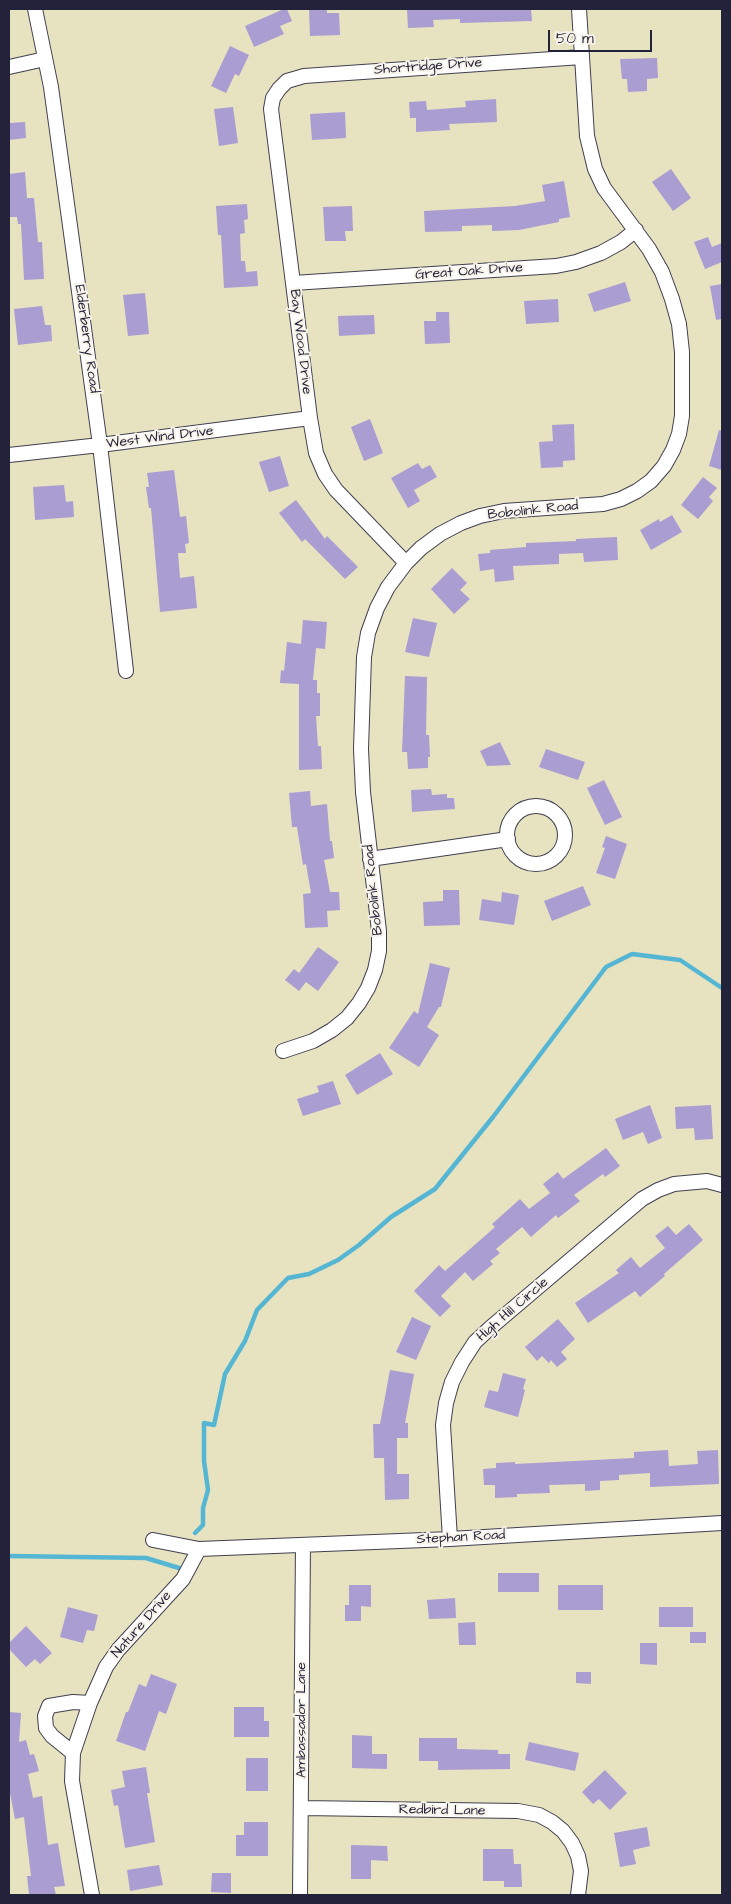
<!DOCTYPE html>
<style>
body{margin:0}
#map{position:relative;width:731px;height:1904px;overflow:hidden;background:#e7e2c0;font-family:"Architects Daughter",sans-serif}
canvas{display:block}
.frame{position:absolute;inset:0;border:10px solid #22223b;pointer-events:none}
.scale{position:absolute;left:548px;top:30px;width:104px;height:22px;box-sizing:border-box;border:2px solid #22223b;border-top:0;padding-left:6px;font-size:15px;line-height:18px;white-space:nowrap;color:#22223b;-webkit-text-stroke:4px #f7f3e8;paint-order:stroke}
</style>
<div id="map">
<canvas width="731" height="1904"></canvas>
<div class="frame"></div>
<div class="scale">50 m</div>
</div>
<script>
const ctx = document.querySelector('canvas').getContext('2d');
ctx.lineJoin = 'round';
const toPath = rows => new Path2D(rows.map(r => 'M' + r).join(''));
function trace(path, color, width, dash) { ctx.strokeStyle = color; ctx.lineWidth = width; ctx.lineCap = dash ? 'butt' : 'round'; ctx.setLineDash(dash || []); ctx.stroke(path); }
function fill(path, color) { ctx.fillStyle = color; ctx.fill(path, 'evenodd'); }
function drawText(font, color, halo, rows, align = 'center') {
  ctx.font = font + ' "Architects Daughter",sans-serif'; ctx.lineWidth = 4; ctx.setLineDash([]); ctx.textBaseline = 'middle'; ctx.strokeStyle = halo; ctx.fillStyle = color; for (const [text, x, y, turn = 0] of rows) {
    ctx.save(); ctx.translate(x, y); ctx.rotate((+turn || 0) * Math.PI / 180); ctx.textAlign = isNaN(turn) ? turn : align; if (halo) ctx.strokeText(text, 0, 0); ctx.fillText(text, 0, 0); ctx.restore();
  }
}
trace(toPath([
 [195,1533,203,1525,203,1508,208,1490,204,1461,204,1423,214,1425,225,1374,245,1341,257,1310,288,1278,309,1274,338,1260,359,1245,391,1217,435,1189,493,1117,606,967,632,954,680,960,722,988],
 [9,1556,146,1558,179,1568]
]), '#55b6d4', 4.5);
fill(toPath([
 [284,9,287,9,292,21,280,26,284,34,254,47,245,26],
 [309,9,327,9,327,13,339,13,340,35,310,36],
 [407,9,531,9,532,21,460,23,460,19,433,20,434,27,408,28],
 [230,46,249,55,239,76,235,74,226,93,211,86],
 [657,58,658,78,647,79,647,91,628,92,627,79,622,79,620,59],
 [496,99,497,122,449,124,450,130,416,132,416,118,410,118,409,102,426,101,427,110,466,107,465,101],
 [233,107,238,143,219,146,214,109],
 [345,112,346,138,312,140,310,114],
 [25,122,26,138,9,140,9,123],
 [671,169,691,198,673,211,652,182],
 [25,172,27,198,34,198,38,242,42,242,44,279,24,280,21,224,18,224,17,217,9,217,9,174],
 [564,181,570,217,559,219,559,222,519,230,492,231,492,225,462,226,462,231,425,232,424,211,515,206,545,201,542,185],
 [247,204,248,219,244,220,245,233,240,234,241,261,245,261,246,272,257,271,258,286,224,288,221,235,218,235,216,206],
 [352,206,353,231,345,231,346,241,325,241,323,207],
 [708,237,712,247,722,243,722,262,705,269,694,242],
 [625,282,631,301,594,312,588,294],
 [722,284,722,319,716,320,710,286],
 [145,293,149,334,128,336,123,295],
 [558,299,559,322,526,324,524,301],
 [42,306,45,325,51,325,52,341,18,345,14,309],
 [436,312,449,312,450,343,425,344,424,321,436,321],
 [374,315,375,334,339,336,338,316],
 [370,419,383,453,364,461,351,427],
 [574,424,575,460,563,461,563,467,541,468,539,442,553,441,552,425],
 [719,430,722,431,722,470,709,466],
 [280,456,289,486,269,492,259,462],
 [418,463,422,469,430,465,437,477,414,490,420,501,408,508,391,478],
 [174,470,180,517,186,516,189,543,185,544,186,553,178,553,180,578,194,576,197,608,160,612,151,508,149,508,146,487,149,487,147,473],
 [703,477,717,488,709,497,713,501,698,519,681,505],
 [64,485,66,502,73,501,74,517,35,520,33,487],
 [296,500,325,539,327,536,358,567,345,579,305,539,302,542,279,513],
 [672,515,682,532,651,550,640,530,659,519,660,522],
 [617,537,618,560,584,562,583,553,559,554,559,564,513,566,514,580,495,582,494,569,480,571,478,554,490,553,490,550,526,547,526,543,576,541,576,539],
 [452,568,467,583,460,590,470,599,454,614,431,589],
 [413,618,437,623,429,657,405,652],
 [303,620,327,622,325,649,316,648,313,680,317,680,317,693,320,693,320,716,316,716,318,746,321,746,322,769,299,770,299,684,280,683,281,670,284,671,287,642,301,644],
 [405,676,427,677,426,735,429,735,430,757,428,757,428,768,408,769,407,752,402,752],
 [500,742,511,765,487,766,480,751],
 [546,749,585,762,578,780,539,767],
 [604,780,622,817,605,825,587,788],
 [431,789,432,795,447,794,447,798,454,798,455,809,412,812,411,790],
 [310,791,311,806,327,804,330,841,332,841,334,858,324,860,330,892,339,892,340,910,327,911,328,927,305,928,303,894,311,893,306,864,303,865,297,827,292,827,289,793],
 [606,836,627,844,615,879,596,873,605,848,602,847],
 [583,886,591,905,552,921,544,901],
 [443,890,459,890,460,925,424,926,423,902,443,901],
 [502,892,519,895,514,925,479,920,482,899,501,902],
 [318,947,339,962,318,991,306,982,299,991,285,980,294,969,299,973],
 [430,963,450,968,441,1007,439,1007,427,1027,439,1035,419,1067,389,1048,414,1011,418,1014],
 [380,1053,393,1074,357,1095,345,1075],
 [333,1081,341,1104,303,1116,297,1099,319,1092,317,1086],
 [650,1105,662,1138,648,1144,643,1132,623,1140,615,1119],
 [711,1105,713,1139,695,1140,694,1128,676,1129,675,1107],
 [606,1148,620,1166,605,1177,603,1174,574,1195,580,1201,558,1218,556,1215,531,1237,522,1227,496,1249,500,1253,490,1261,493,1264,473,1281,465,1272,441,1296,451,1306,440,1317,414,1291,439,1265,445,1271,495,1227,492,1224,520,1199,529,1209,550,1193,543,1184,558,1172,563,1179],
 [689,1224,703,1240,664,1274,665,1276,640,1297,635,1291,588,1323,575,1303,619,1273,616,1270,631,1257,640,1268,665,1248,655,1236,668,1226,676,1235],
 [412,1317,431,1326,416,1360,396,1352],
 [558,1319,575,1339,561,1352,567,1359,557,1367,551,1360,549,1363,542,1356,537,1361,525,1347],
 [390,1370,414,1374,405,1423,408,1423,408,1438,397,1438,397,1474,409,1474,409,1499,385,1500,384,1458,374,1458,373,1424,380,1424],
 [503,1373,526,1379,523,1389,525,1390,518,1417,484,1407,489,1390,498,1392],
 [668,1450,669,1466,698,1464,697,1451,718,1450,719,1484,650,1487,650,1473,619,1475,619,1480,600,1481,600,1490,585,1491,585,1484,549,1485,550,1493,517,1494,517,1497,495,1498,495,1485,484,1485,483,1469,496,1468,496,1463,515,1462,515,1464,634,1458,634,1452],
 [498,1573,539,1573,539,1592,498,1592],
 [349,1585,371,1585,371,1607,361,1606,361,1621,345,1621,345,1605,349,1605],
 [558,1585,603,1585,603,1610,558,1610],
 [455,1598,456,1618,429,1619,427,1600],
 [68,1607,98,1615,94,1631,87,1630,83,1643,60,1637],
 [659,1607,693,1607,693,1627,659,1627],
 [475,1622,476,1645,459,1645,458,1623],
 [26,1626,52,1653,40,1664,35,1659,26,1667,9,1649,9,1643],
 [690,1632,706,1632,706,1643,690,1643],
 [640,1643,657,1643,657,1665,640,1664],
 [576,1672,591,1672,591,1684,576,1683],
 [151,1674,177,1684,166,1714,159,1711,145,1751,116,1741,126,1712,128,1712,139,1684,146,1687],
 [234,1707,264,1707,264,1721,269,1721,269,1737,234,1737],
 [9,1712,21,1713,19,1742,26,1740,30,1755,34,1754,39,1771,28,1774,33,1798,42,1796,48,1845,58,1843,65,1886,54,1887,56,1895,29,1895,27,1876,31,1876,24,1817,15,1819,9,1788],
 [352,1735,372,1736,372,1754,387,1754,387,1769,352,1768],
 [419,1738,457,1738,457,1749,498,1750,498,1754,510,1754,510,1769,438,1770,438,1761,419,1761],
 [529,1742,579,1753,575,1771,525,1760],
 [246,1758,268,1758,268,1791,246,1791],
 [146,1767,150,1793,147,1793,155,1842,125,1848,118,1805,114,1806,111,1790,125,1787,122,1771],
 [605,1770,627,1793,610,1810,599,1799,593,1804,582,1792],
 [244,1822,268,1822,268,1856,236,1856,236,1835,244,1835],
 [647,1827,650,1846,633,1850,636,1864,620,1867,614,1833],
 [351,1845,387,1846,388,1861,371,1860,371,1879,351,1879],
 [483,1849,513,1849,514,1864,521,1864,522,1887,504,1887,504,1881,483,1881],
 [159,1865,163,1885,130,1891,127,1870],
 [212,1873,231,1873,231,1893,211,1892]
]), '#aa9dd2');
const minor = toPath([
 [35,9,51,87,100,445,126,671],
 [9,67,45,59],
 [293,283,556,266,576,262,601,253,621,242,636,230],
 [9,455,100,445,310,418],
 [406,563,336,490,325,474,316,453,310,418,271,109,273,98,279,89,287,81,304,76,582,57],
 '507 835a29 29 0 1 1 58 0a29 29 0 1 1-58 0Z',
 [370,859,508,839],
 [283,1051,313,1041,332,1030,347,1018,359,1003,368,988,375,970,379,951,379,931,363,792,361,749,364,657,368,633,377,608,388,587,406,563,421,548,440,534,461,523,480,516,504,511,603,504,621,499,637,491,651,481,664,466,673,450,679,434,682,416,682,352,679,324,672,299,662,272,649,249,604,188,595,169,587,136,579,9],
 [450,1539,443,1425,446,1403,452,1382,462,1362,475,1342,490,1328,642,1199,658,1190,674,1184,707,1181,722,1185],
 [153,1540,199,1549,450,1539,722,1523],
 [73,1753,52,1736,46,1728,45,1716,49,1706,73,1702,90,1703],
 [301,1808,518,1811,539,1815,552,1822,563,1831,572,1843,578,1856,581,1871,578,1895],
 [92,1895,72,1781,73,1753,90,1703,106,1667,118,1650,183,1579,199,1549],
 [300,1895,303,1545]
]);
trace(minor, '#403f4f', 16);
trace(minor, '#fff', 14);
drawText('14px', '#22223b', '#f7f3e8', [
 ["Shortridge Drive",428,67,-4],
 ["Great Oak Drive",469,272,-4],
 ["Elderberry Road",86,339,82],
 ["Bay Wood Drive",300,342,83],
 ["West Wind Drive",160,438,-7],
 ["Bobolink Road",533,511,-6],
 ["Bobolink Road",374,890,-96],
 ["High Hill Circle",513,1310,-41],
 ["Stephan Road",461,1538,-3],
 ["Nature Drive",142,1625,-49],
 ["Ambassador Lane",302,1720,-90],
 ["Redbird Lane",442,1811,1]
]);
</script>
